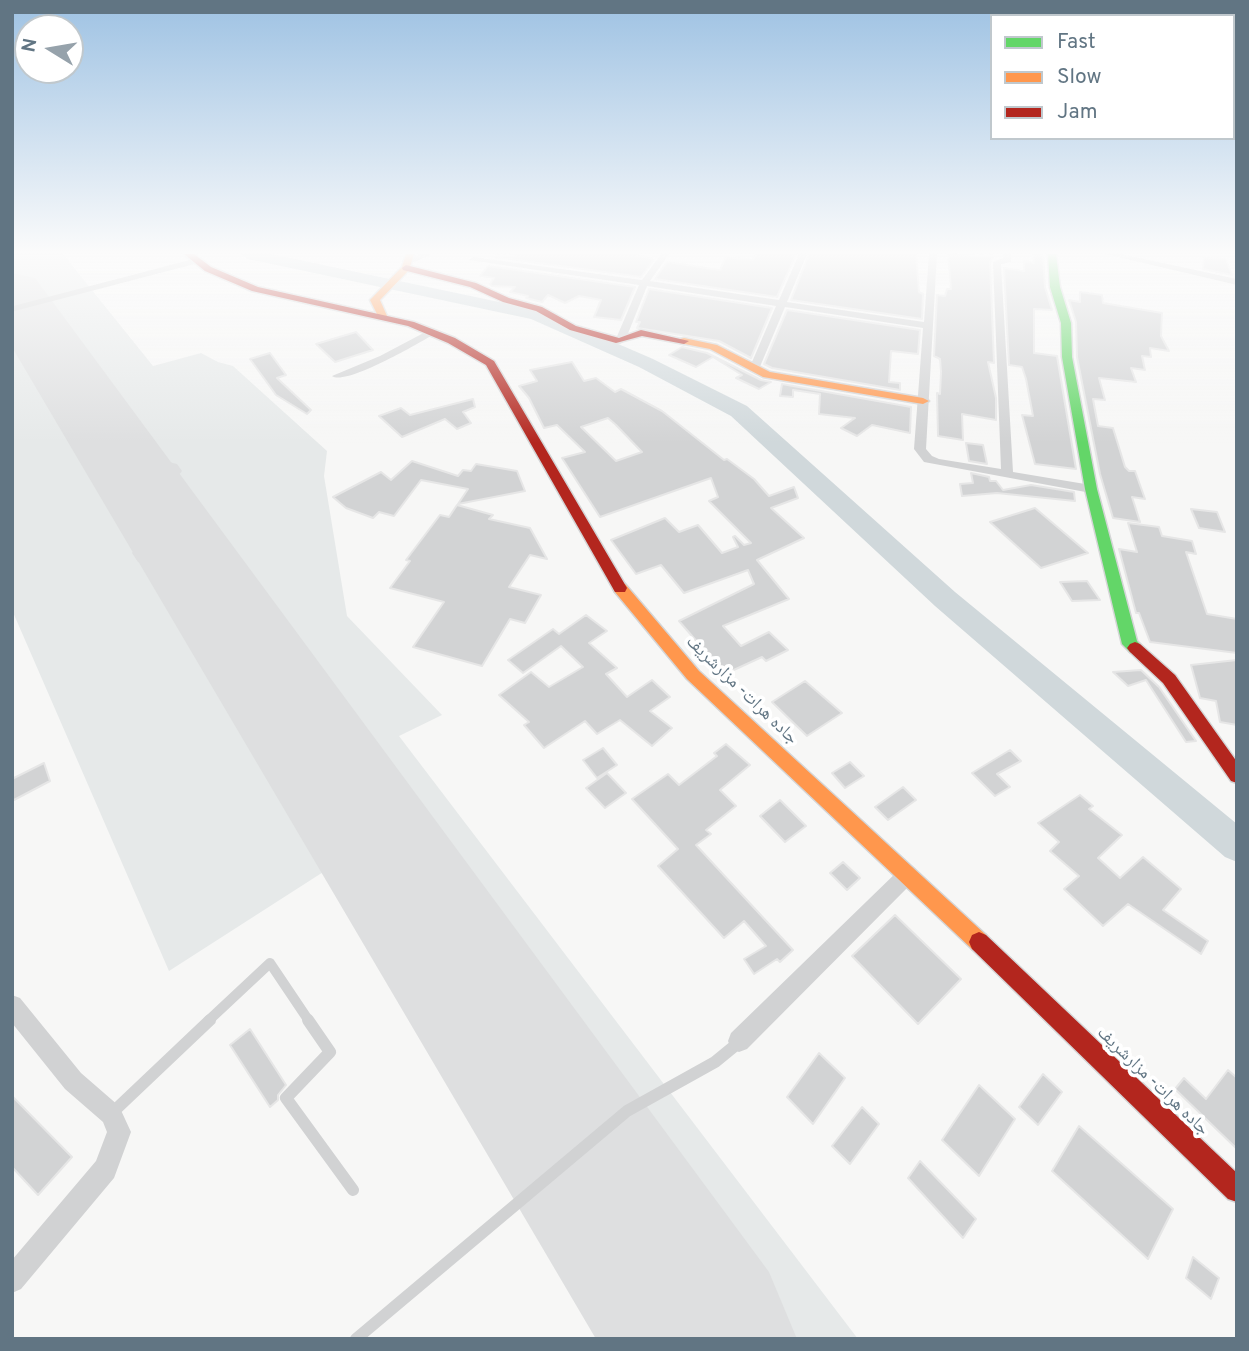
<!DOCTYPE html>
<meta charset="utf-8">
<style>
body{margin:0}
#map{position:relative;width:1249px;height:1351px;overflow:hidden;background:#f7f7f6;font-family:Overpass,sans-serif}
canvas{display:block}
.frame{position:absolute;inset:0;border:14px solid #617583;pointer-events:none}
.legend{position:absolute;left:990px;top:14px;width:245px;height:126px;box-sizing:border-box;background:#fff;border:2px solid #c0c8cd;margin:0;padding:9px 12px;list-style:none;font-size:21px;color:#617583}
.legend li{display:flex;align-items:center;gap:14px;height:35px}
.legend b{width:35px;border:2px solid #c0c8cd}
.north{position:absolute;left:14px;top:14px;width:70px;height:70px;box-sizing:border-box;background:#fff;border:2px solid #c0c8cd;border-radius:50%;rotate:281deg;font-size:19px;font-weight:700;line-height:28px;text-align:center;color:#617583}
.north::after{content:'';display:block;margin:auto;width:24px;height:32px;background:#96a2ab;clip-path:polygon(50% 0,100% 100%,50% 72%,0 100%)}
</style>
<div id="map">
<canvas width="1249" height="1351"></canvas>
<div class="frame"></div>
<ul class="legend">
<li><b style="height:9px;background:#63d668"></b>Fast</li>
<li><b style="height:9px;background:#ff974d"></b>Slow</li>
<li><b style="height:9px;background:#b3261e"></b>Jam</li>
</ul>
<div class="north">N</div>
</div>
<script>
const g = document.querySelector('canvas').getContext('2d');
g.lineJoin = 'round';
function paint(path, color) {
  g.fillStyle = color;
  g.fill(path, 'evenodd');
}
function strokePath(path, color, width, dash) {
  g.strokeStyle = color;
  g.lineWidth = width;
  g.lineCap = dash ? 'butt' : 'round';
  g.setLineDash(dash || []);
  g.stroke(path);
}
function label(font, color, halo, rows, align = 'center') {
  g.font = font + ' Overpass,"Noto Naskh Arabic",sans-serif';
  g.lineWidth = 7;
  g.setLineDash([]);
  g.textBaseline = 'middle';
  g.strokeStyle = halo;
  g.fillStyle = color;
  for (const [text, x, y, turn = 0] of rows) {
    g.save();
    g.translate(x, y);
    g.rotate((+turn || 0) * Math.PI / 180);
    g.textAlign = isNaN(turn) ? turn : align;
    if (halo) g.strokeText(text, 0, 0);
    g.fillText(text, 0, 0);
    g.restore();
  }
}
const built = new Path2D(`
 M12 254H63L153 366 201 353 218 362 233 366 327 451 324 476 347 616 442 715 399 736 858 1339H609L331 867 169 971 12 610Z`);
const river = new Path2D(`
 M240 254H271L542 311 653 359 747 406 955 592 1237 824V862L1225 857 935 606 731 416 639 367 531 319 248 259Z`);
const taxiway = new Path2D(`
 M165 461 177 464 182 471C171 487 143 493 126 488L121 481 126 474Z
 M178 530 191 533 197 542C186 560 157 567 138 562L132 553 138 544Z`);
const runway = new Path2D(`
 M12 273 35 278 769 1272 797 1339H596L12 347Z`);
const building = new Path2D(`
 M515 254H638L637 256 652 258 653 261 641 277 495 257 497 255 513 256Z
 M756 254H796L777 297 655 279 667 262 720 270 726 257 753 260Z
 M809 254H916L919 292 923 294 922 319 791 300Z
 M948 254 994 256 990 262 994 363 988 362 996 398V420L962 414 963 440 938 436 937 393 940 394 941 372 940 359 934 356 937 295 945 296 947 289H951Z
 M1033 254 1043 255 1045 287 1052 310 1034 309V353L1057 356 1076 469 1035 464 1022 415 1033 416 1026 379 1022 367 1009 365 1004 268 1024 271V261L1034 263Z
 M1204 257 1226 260 1232 275 1203 269Z
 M488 266 635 287 621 320 594 317 601 300 579 296 565 303 548 295 542 302 526 298 528 296 510 292 515 287 492 286 490 284 494 278 480 276Z
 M649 289 772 308 751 358 719 341 637 328 640 322H636Z
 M1080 292 1102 295 1103 303 1162 313 1161 336 1169 351 1150 348 1151 357 1142 356 1145 370 1131 368 1136 382 1099 378 1105 400 1093 399 1098 426 1113 428 1125 467 1129 471H1135L1145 499 1132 497 1140 522 1113 518 1100 474 1077 357 1076 322 1069 300 1080 302Z
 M787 310 920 330 918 354 891 351 889 382 900 383V390L772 368 764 364Z
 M356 332 373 350 335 362 316 344Z
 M682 347 707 353 761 380 771 382 759 389 736 378 742 375 713 357 696 367 669 355Z
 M270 353 286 375 277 378 311 410 307 414 276 395 250 359Z
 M572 362 584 381 596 378 615 392 621 389 662 411 724 460 727 459 754 479 769 496 794 487 798 498 771 508 804 538 757 560 789 599 723 626 741 646 769 632 788 650 766 661 762 657 725 674 679 621 754 584 748 570 684 593 661 565 636 574 611 540 665 518 679 532 698 525 722 553 738 547 733 537 735 536 744 545 751 543 709 501 718 497 711 478 600 517 562 458 585 452 557 425 544 428 529 398 519 386 537 381 530 370ZM608 418 616 425 642 452 616 461 581 427Z
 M782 384 911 407 910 433 872 425 857 436 841 428 855 418 819 414 820 394 793 390V397L780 396Z
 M473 399 475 407 463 412 471 423 457 429 445 419 402 437 379 416 401 408 410 415Z
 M966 443 983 445 987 464 969 461Z
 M412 461 458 476 463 470 471 471 476 464 517 471 525 491 458 504 468 489 421 480 394 516 379 512 373 518 346 508 333 497 381 472 391 480Z
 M971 473 989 477 990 481H996L1003 490 1031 485 1074 492 1075 501 997 493 962 496 960 484 973 483Z
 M457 505 493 515 489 519 530 528 547 559 530 555 509 587 541 595 525 623 510 619 482 666 413 647 444 602 390 588 410 561 406 560 440 515 449 517Z
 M1035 508 1088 553 1041 568 990 522Z
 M1191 509 1217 512 1225 532 1199 528Z
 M1128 523 1159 527 1162 536 1192 541 1196 554 1186 552 1207 614 1237 619V653L1150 642 1139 613H1136L1119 549 1137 552Z
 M1087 581 1100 600 1072 601 1060 582Z
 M586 615 607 631 589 643 617 668 606 674 627 697 652 680 670 697 650 711 672 728 652 746 620 720 597 734 585 721 544 748 524 725 529 722 499 695 531 672 549 687 583 667 561 646 523 673 508 660 553 629 559 634Z
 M1237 660V725L1220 722 1216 701 1200 698 1191 665Z
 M1141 670 1159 687 1196 741 1186 742 1146 680 1128 686 1113 672Z
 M805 681 842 713 807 736 772 702Z
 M726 744 750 765 720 790 736 806 706 830 711 834 696 845 793 950 780 962 777 959 754 974 744 959 766 946 744 921 724 938 658 866 678 849 632 799 668 774 679 785 717 756 714 753Z
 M603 748 617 765 597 778 583 760Z
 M1010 750 1021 761 997 774 1010 787 995 796 972 773Z
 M850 762 864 776 845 788 832 773Z
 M44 763 50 781 12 801V779Z
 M607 773 626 793 605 808 586 788Z
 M903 787 916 800 888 820 875 807Z
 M1080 795 1093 806 1089 809 1122 835 1098 858 1120 878 1143 857 1181 889 1163 910 1208 941 1201 954 1128 904 1103 926 1064 889 1079 876 1050 851 1059 842 1038 823Z
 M780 800 806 826 785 842 760 816Z
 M843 862 860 878 847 890 830 873Z
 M895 915 961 979 918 1024 852 956Z
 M250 1029 286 1085 278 1095V1100L270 1107 230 1045Z
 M819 1053 845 1078 813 1124 787 1097Z
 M1228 1070 1237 1078V1149L1175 1089 1184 1078 1206 1099Z
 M1043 1074 1062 1092 1038 1125 1019 1107Z
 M979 1085 1015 1119 979 1176 942 1140Z
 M12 1096 72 1157 38 1195 12 1167Z
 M862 1107 879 1124 850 1164 832 1146Z
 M1079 1126 1173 1209 1148 1259 1052 1171Z
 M920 1161 976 1219 963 1238 908 1178Z
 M1193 1257 1219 1278 1211 1299 1186 1278Z`);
const laneFar2 = new Path2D(`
 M407 262 427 254
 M12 309 196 261`);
const laneFar1 = new Path2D(`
 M208 1021 270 963 309 1021`);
const lane = new Path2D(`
 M308 1020 330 1052 286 1098 353 1190
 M113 1112 210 1020
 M356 1339 627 1111 715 1062 737 1044`);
const street = new Path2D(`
 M661 254H669L650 281 779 300 799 254H807L787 302 924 322 929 254H937L926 449 932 456 939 459 1001 469 993 262 1003 258V254H1011V262L1001 264 1013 472 1091 485 1097 489 1091 493 924 462 914 449 923 328 785 307 759 369 754 372 749 369 776 306 647 286 625 341 620 344 615 341 639 285 469 260 473 257 642 280Z
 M1105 254H1121L1237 279V285Z
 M433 328 438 331 436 333C419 343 346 386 332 376L380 356Z
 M908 865 915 868 918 874 915 880 747 1049 739 1052 731 1049 728 1041 731 1033 901 868Z
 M12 995 20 998 81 1073 119 1106 131 1132 114 1178 21 1289 12 1293V1260L96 1161 107 1132 103 1122 65 1089 12 1023Z`);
const fast = new Path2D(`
 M1048 254H1056L1060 287 1071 323 1072 357 1097 489 1137 641 1143 648 1135 654 1130 652 1122 644 1085 489 1062 357 1061 323 1050 287Z`);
const slow = new Path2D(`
 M406 254H414L409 270 380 300 387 316 379 318 370 300 402 267Z
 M684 338 717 345 770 372 923 398 929 401 923 404 763 377 710 349 680 343V339Z
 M620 583 625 584 699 671 986 935 989 942 986 949 979 952 972 949 687 679 615 592 613 588 615 584Z`);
const jam = new Path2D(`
 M184 254H194L211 267 258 287 414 322 455 338 494 361 627 588 625 592H615L486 365 448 343 408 326 252 291 205 271Z
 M406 265 476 283 509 298 542 307 576 326 619 338 641 330 689 341 684 344 642 336 616 343 570 330 536 311 503 302 470 287 403 270 402 268Z
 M1135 642 1140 644 1175 675 1237 762V783L1231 781 1163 683 1130 652 1127 648 1130 644Z
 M979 932 986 935 1237 1173V1202L1228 1199 972 949 969 942 972 935Z`);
const streetNames = [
 ["جاده هرات- مزارشریف",741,691,44],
 ["جاده هرات- مزارشریف",1152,1082,44]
];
paint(built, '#e6e9e9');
paint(river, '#d0d8db');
paint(taxiway, '#dedfe0');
paint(runway, '#dedfe0');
paint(building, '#d2d3d4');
strokePath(building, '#e6e6e6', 2);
strokePath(fast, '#d4d5d6', 3);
strokePath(slow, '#d4d5d6', 3);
strokePath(jam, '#d4d5d6', 3);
strokePath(laneFar2, '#d1d2d3', 5);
strokePath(laneFar1, '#d1d2d3', 10);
strokePath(lane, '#d1d2d3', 12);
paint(street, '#d1d2d3');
paint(fast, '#63d668');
paint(slow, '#ff974d');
paint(jam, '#b3261e');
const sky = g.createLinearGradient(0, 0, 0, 443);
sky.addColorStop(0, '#9ec2e3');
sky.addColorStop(0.57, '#fbfbfb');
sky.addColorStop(1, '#fbfbfb00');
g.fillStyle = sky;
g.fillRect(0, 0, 1249, 443);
label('18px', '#617583', '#fff', streetNames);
</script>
